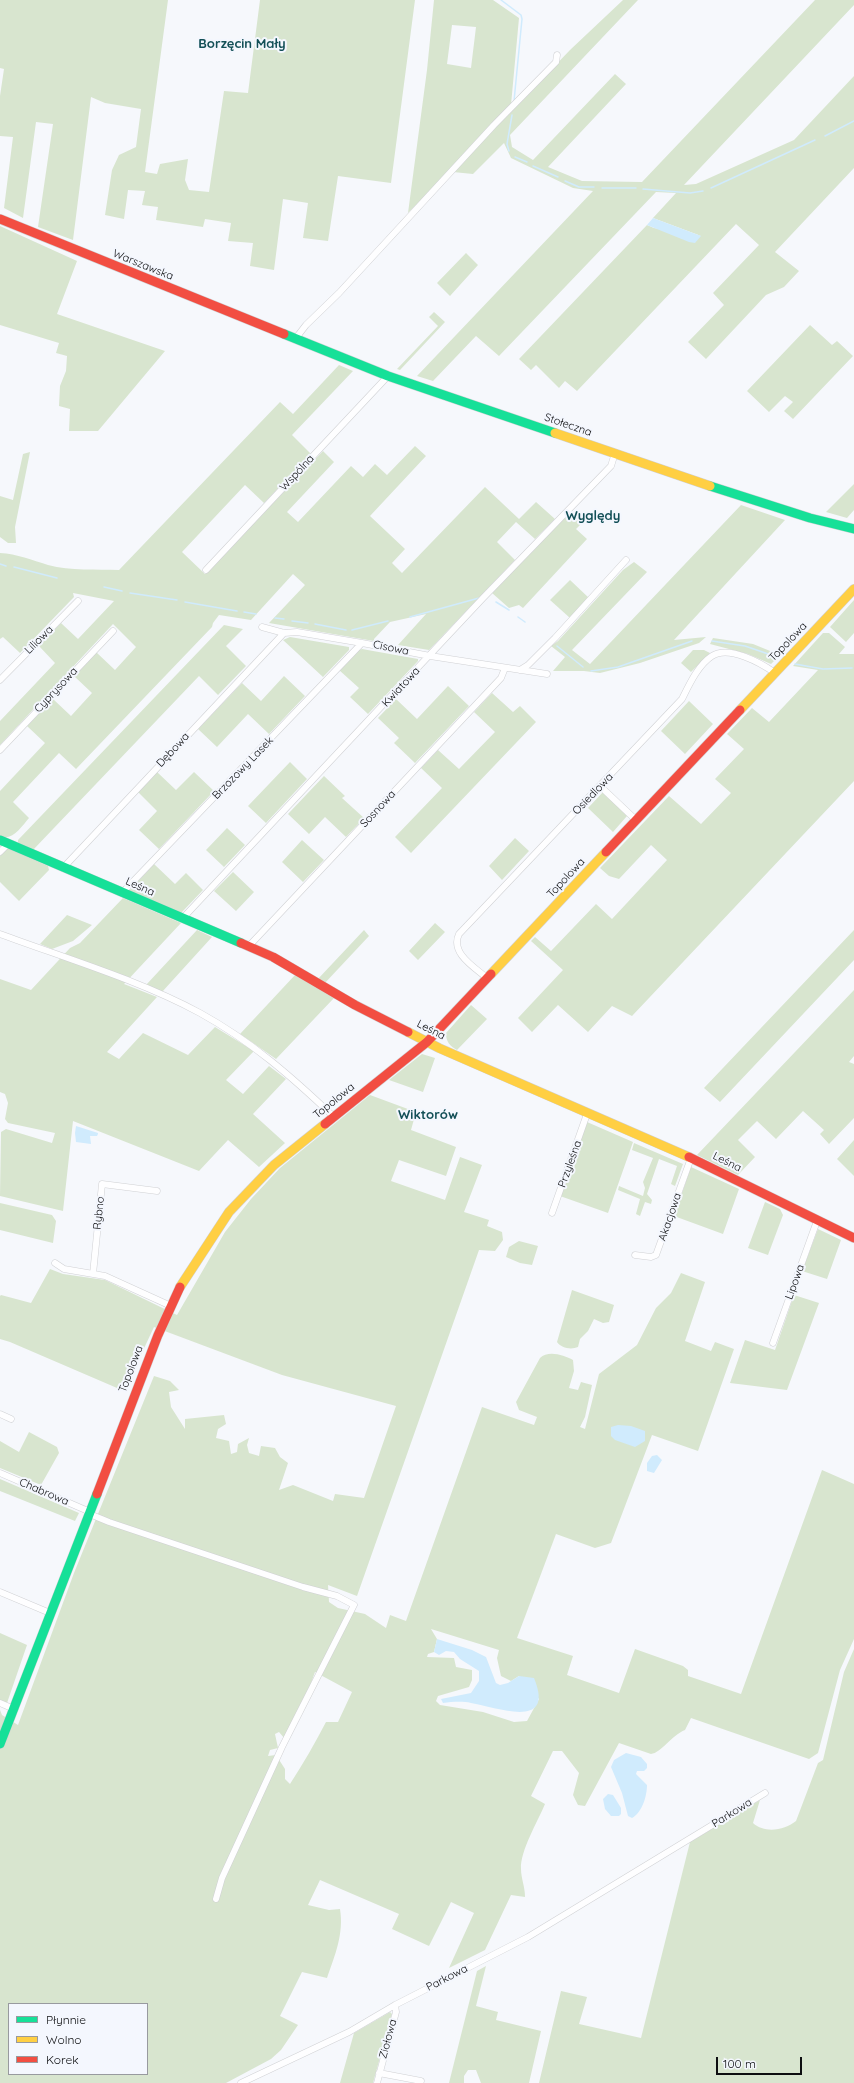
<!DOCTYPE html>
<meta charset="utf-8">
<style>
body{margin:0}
#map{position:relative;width:854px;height:2083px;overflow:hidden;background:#f6f8fc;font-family:Quicksand,sans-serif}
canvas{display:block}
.legend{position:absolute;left:8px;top:2003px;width:140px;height:72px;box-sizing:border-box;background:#f4f7fe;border:1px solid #989a9f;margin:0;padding:5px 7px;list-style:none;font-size:12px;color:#0e0f11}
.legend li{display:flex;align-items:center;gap:8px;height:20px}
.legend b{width:20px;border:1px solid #989a9f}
.scale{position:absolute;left:716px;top:2057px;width:86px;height:18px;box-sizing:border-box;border:2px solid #0e0f11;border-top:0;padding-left:5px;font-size:12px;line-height:14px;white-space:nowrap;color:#0e0f11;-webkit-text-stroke:3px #f4f7fe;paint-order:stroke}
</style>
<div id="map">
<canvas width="854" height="2083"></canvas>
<ul class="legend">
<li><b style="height:5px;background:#16e098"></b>Płynnie</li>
<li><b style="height:5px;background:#ffcf43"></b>Wolno</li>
<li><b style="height:5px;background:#f24e42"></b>Korek</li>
</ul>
<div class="scale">100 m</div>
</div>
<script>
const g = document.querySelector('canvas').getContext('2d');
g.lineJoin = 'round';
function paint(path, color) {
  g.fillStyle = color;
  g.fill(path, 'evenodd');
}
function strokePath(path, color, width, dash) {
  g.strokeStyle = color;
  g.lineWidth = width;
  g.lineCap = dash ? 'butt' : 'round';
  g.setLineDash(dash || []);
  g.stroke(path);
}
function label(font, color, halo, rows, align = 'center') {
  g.font = font + ' Quicksand,sans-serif';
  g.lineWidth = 4;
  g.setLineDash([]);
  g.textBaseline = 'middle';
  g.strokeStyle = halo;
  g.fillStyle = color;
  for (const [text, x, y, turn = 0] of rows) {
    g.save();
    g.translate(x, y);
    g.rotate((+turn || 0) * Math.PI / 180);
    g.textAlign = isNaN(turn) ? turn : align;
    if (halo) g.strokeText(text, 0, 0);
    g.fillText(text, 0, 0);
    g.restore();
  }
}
const green = new Path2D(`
 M0 0H168L145 172 157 174 160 164 188 159 185 180 189 190 209 192 224 91 248 93 260 0H415L391 183 338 176 328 241 303 238 308 203 283 199 274 270 250 266 253 243 228 241 231 223 205 219 203 227 156 220 158 207 142 205 145 191 128 190 124 219 105 215 112 170 119 155 136 147 141 109 105 103 91 97 73 240 38 227 53 124 36 122 23 218 4 208 13 137 0 136V96L4 69 0 68Z
 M434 0H493L519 18 511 105C474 139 444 178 408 213L427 70ZM452 25 476 27 471 68 447 64Z
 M623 0H638L510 135 512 147 533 160 615 74 626 84 548 167 582 181 642 182 815 0H854V5L684 185 696 184 794 140 854 76V168L775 252 799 271 784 287 766 295 706 359 688 342 724 305 713 293 759 245 736 224 577 391 565 381 559 388 536 365 531 370 519 359 647 225 654 228 701 236 653 218 676 193 656 192 499 356 476 336 433 381 417 376 593 191 573 188 511 158 504 143 473 174 453 172 570 50Z
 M0 226 77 261 57 314 165 351 98 431H69L70 409 59 406 60 386 66 371 67 356 56 353 59 343 0 325Z
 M466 253 478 265 450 296 437 283Z
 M434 312 445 322 400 370 397 369 438 326 429 317Z
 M810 325 832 345 837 341 853 356 793 419 784 411 793 402 785 396 769 412 747 391Z
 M339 365 353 371 292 435 311 454 264 503 245 485 182 552 205 574 323 451 334 462 287 512 298 522 351 466 363 477 375 464 387 475 415 446 426 456 370 516 405 549 392 563 402 573 485 487 519 519 536 502 555 519 535 539 516 522 497 542 515 560 429 650 398 645 426 614 390 622 374 639V641L269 623 305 585 293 574 251 620 219 615 213 623 212 627 76 769 59 753 13 802 29 818C22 826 12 842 0 836V791L45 743 27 726 53 699 71 716 92 693 74 676 96 652 115 670 136 647 113 624 0 745V721L55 663 39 646 61 623 78 639 114 601 73 593 74 597 20 653 3 637 0 639V553C17 554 32 560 48 565 71 571 96 569 119 570L280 402 293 414Z
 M30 452 15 527 16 543H8L0 537V496L13 500 23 454Z
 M854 484V510L847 518 826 512Z
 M741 505 785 520 674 640 706 637 699 643 640 663 600 673 584 671H553L565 657 551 646 558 641 623 570 634 562 647 572 572 650 590 664Z
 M570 512 582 523 576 529 587 539 523 608 519 605 509 608 492 593Z
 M570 580 589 598 570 618 550 600Z
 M854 600V633L846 642 830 627Z
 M224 625 243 629 226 646 246 666 218 695 199 676 33 850 18 844V840Z
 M823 633H829L845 647 839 654H854V781L632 1016 612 1006 588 1032 558 1005 532 1032 518 1018 563 970 531 941 535 937 551 951 596 904 612 919 667 860 651 845 619 879 609 876 600 868 669 796 701 824 731 793 715 779 744 749 727 734 752 708 769 722 818 670 793 666Z
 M290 637 349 647V650L323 677 283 640Z
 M713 638 753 644 780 655 771 664 748 654 710 644Z
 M362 649 418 659V661L368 714 350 697 359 688 339 670 357 651Z
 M693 650H704L710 653 691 672 681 663Z
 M284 676 305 696 269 734 248 714 217 747 198 729 242 683 261 701Z
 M448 686 469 706 415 763 394 743 399 738 378 718 396 699 417 719Z
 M492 693 513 712 520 706 536 722 411 853 395 837 442 788 421 768 438 750 459 769 495 732 474 712Z
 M689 701 713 724 685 754 661 731Z
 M290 762 307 779 266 823 248 806Z
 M157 772 176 790 194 772 214 791 159 849 139 830 157 811 138 792Z
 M324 776 345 796 342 798 364 818 346 837 325 817 309 834 288 814Z
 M603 792 627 816 613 832 588 808Z
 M227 828 245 845 224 867 206 850Z
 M515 838 529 851 502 880 489 866Z
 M302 840 324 860 303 882 282 862Z
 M8 848 48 866 49 870 19 901 0 882V856Z
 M154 864 175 884 186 873 203 890 182 912 178 913 130 892V890Z
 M233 872 254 892 236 911 214 891Z
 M123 898 181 923 124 984 157 997 107 1052 119 1059 143 1033 188 1055 215 1027 254 1051 226 1080 243 1094 269 1066 286 1079 253 1114 285 1143 259 1167 228 1140 199 1171 73 1121 63 1211 0 1196 1 1132 6 1129 52 1143 55 1133 8 1123 5 1119 8 1103 5 1094 0 1092V979L31 990 70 948 80 943Z
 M67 915 92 925 73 941 52 949 40 944Z
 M435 923 445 932 418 960 409 951Z
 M197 930 212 937 162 992 146 985Z
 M364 930 369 936 324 984 317 980Z
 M854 930V960L720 1102 704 1088Z
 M295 975 334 998 276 1059 240 1034Z
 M854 990V1056L849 1062 854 1064V1118L829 1144 820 1134 824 1130 803 1111 776 1139 757 1121 738 1140 755 1157 738 1175 697 1155Z
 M471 1005 487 1019 457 1050C450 1046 446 1042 446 1033Z
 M422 1054 435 1058 423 1092 389 1080Z
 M370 1095 416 1112 411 1130 456 1147 446 1176 399 1160 391 1181 445 1200 460 1157 482 1165 464 1212 489 1220 487 1226 502 1232 503 1240 495 1251 479 1250 357 1596 328 1585 329 1602 338 1608 365 1614 386 1628 390 1615 406 1621 482 1407 534 1425 537 1417 519 1410 516 1402 540 1358C548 1350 564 1355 573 1360L574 1371 569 1388 578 1390 581 1382 592 1385 585 1417 580 1427 585 1429 599 1374 637 1345 656 1308 671 1293 681 1273 705 1282 685 1341 711 1351 715 1342 734 1349 698 1451 652 1435 611 1543 595 1548 556 1534 517 1638 573 1656 567 1675 619 1693 635 1649 683 1666 688 1670V1676L741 1694 822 1470 854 1484V1639L840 1670 818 1753 809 1759 691 1718 685 1730C672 1735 661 1753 651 1754L619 1743 585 1806 578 1805 573 1795 579 1773 562 1751H553L531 1796 545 1804C538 1821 520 1851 521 1869 521 1878 525 1887 525 1897L511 1895 485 1950 449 1968 474 1913 451 1902 429 1946 392 1929 399 1914 320 1880 308 1905 329 1910 340 1909C344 1934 335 1955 327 1978L302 1972 280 2016 298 2025 281 2050 271 2059 226 2083H0V1710L2 1715 18 1725 74 1573 154 1376 170 1381 179 1390 169 1392 171 1407 185 1429V1419L224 1415 226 1424 218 1429 216 1438 229 1441 231 1454 237 1452 238 1444 249 1438 247 1445 249 1453 259 1456 261 1446 275 1448 280 1457 288 1463 279 1490 293 1485 333 1501 335 1494 364 1498 396 1406 282 1375 154 1327 124 1391 10 1342 0 1339V1296L1 1295 31 1303 50 1269 63 1274 105 1280 177 1315 225 1232 251 1199 280 1168ZM431 1629 499 1650 497 1658 501 1676 511 1681 519 1676 539 1699 527 1721 514 1722 483 1712 440 1705 436 1701 438 1696 469 1687 472 1680V1670L456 1667 454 1658 427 1657 428 1654 434 1652 437 1639ZM315 1672 352 1692 338 1722H326C315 1743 303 1764 290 1784L285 1779V1769L276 1755 268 1756 270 1750 278 1748 275 1734 279 1732 285 1739 309 1689ZM9 2004H147V2074H9Z
 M587 1122 633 1142 608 1213 560 1196Z
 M854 1140V1176L837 1159Z
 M634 1143 683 1164 675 1186 671 1184 677 1166 659 1159 647 1194 652 1200 651 1204 645 1202 640 1216 636 1214 640 1199 618 1190 619 1186 643 1196 645 1188 643 1182 653 1158 632 1150Z
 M691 1167 739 1189 723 1234 674 1216Z
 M765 1202 780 1209 783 1215 768 1255 748 1248Z
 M0 1203 52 1215 56 1221 53 1243 0 1230Z
 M818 1229 841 1240 827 1279 802 1271Z
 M519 1241 538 1246 532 1265 520 1263 506 1257 509 1247Z
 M572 1290 614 1305 609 1322 603 1323 594 1319 588 1331 580 1339 578 1347C571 1350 561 1348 557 1342Z
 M794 1295 819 1303 787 1390 730 1383 745 1340 775 1350Z
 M29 1432 57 1447 59 1453 41 1485 0 1468V1441L19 1452Z
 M0 1479 79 1513 75 1521 0 1491Z
 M0 1633 27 1645 7 1703 0 1701Z
 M854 1649V2083H539L561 1991 587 1997 579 2024 641 2038 690 1842 760 1800 753 1823C765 1834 785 1830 796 1821L818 1763 823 1760 844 1672Z
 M486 1966 476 2006 498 2012 496 2020 541 2031 529 2083H481L476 2070H468L464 2076V2083H449L477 1971Z
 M390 2012 392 2014 373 2083H340L354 2033Z`);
const water = new Path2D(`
 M653 218 701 236 695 243 689 242 647 225Z
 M76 1126 98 1133V1134L97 1136H90L91 1144 76 1142 75 1133Z
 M618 1425 631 1426 645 1431V1441L635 1447 615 1440 611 1436V1427Z
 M657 1455 662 1460 654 1473 647 1471V1463L652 1456Z
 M437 1639 472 1650 486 1657 496 1683 500 1685 508 1683 519 1676 534 1678C556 1731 496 1707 471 1703 462 1701 452 1702 443 1703L441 1699 471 1693 479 1681V1671L460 1659 454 1652 446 1651 439 1655 434 1652Z
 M626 1753 641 1757 647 1764V1768L644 1771H637L636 1774 647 1785C647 1796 642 1813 632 1818L628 1816 622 1793 611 1767 614 1760Z
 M608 1794 613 1795 621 1808V1814L619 1816H611L605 1809 603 1799Z`);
const stream = new Path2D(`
 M501 0 521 15 522 19 514 101
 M825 136 854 121
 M509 151 507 144 512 115
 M515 157 527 162
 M533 166 558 177
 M565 181 579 187H594
 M602 188H636
 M711 188 815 140
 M643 189 690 193 703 191
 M0 564 6 566
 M14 567 57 578
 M104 587 122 591
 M130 593 177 600
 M185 602 237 611
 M496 602 509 610
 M244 612 256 614
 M410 617 479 598
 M518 617 525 622
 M275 618 284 619
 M292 621 308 623
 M315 624 346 630
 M352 630 388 621
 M712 641 745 646 777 657
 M557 646 583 667
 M795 664 823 669 852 668
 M591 671 618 667 692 641`);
const street = new Path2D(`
 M296 338 306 325 339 293 494 125 556 62 557 55
 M206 570 388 376
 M262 627 284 633 297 632 362 643 430 656 547 674
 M520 670 528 665 555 638 626 560
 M0 680 78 601
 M0 750 113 631
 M600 786 637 821
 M0 852 8 844
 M63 868 284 633
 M122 893 362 643
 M182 919 483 598 611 466 615 453
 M0 934C65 958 139 980 200 1013 251 1041 292 1077 334 1117
 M248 947 501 678 505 668
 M487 978C474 967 450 953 459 934L682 699C689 685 698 665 712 656 729 645 761 663 775 673
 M552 1213 587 1114
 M635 1255 651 1257 656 1255 691 1158
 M55 1263 64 1269 105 1276 171 1306
 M93 1274 102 1184 157 1191
 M773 1343 817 1221
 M0 1414 11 1419
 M0 1473 88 1511 92 1515 109 1522 303 1587 337 1596 354 1605 282 1747 222 1878 216 1899
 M0 1592 50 1613
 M0 1703 14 1709
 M379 2073 421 2081
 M241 2083 349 2032 395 2005 528 1937 765 1793
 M377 2083 396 2012 395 2005`);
const fast = new Path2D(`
 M284 334 388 376 555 433
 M710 486 810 518 854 529
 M0 840 241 943
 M0 1744 97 1494`);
const slow = new Path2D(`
 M555 433 710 486
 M740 710 854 589
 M491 974 606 852
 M408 1032 439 1048 689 1157
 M180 1287 229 1212 274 1165 325 1124`);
const jam = new Path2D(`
 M0 219 284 334
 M606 852 740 710
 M241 943 273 957 355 1005 408 1032
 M325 1124 427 1042 491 974
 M689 1157 854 1238
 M97 1494 158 1335 180 1287`);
const streetNames = [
 ["Warszawska",143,265,22],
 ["Stołeczna",568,425,19],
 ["Wspólna",297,473,-47],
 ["Liliowa",39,640,-45],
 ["Topolowa",788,642,-46],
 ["Cisowa",391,648,12],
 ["Kwiatowa",401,687,-47],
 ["Cyprysowa",56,690,-47],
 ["Dębowa",173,750,-47],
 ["Brzozowy Lasek",243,768,-46],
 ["Osiedlowa",593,794,-46],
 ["Sosnowa",378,809,-47],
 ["Topolowa",566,878,-47],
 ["Leśna",140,887,24],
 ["Leśna",431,1030,27],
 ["Topolowa",334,1101,-39],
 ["Leśna",727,1162,26],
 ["Przyleśna",570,1164,-70],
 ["Rybno",99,1213,-84],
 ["Akacjowa",670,1217,-71],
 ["Lipowa",795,1282,-70],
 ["Topolowa",131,1369,-69],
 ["Chabrowa",44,1492,23],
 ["Parkowa",732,1813,-32],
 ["Parkowa",447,1978,-27],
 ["Ziołowa",388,2039,-75]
];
const quarterNames = [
 ["Borzęcin Mały",242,44],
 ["Wyględy",593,516],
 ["Wiktorów",428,1115]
];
paint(green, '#d8e5cf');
paint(water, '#d0ebfd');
strokePath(stream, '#d0ebfd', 1.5);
strokePath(street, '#d0d1d4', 7);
strokePath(fast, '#d0d1d4', 10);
strokePath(slow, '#d0d1d4', 10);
strokePath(jam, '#d0d1d4', 10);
strokePath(street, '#fefeff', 6);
strokePath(fast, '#16e098', 9);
strokePath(slow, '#ffcf43', 9);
strokePath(jam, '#f24e42', 9);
label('11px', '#0e0f11', '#f4f7fe', streetNames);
label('bold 13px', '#134f57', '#f4f7fe', quarterNames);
</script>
